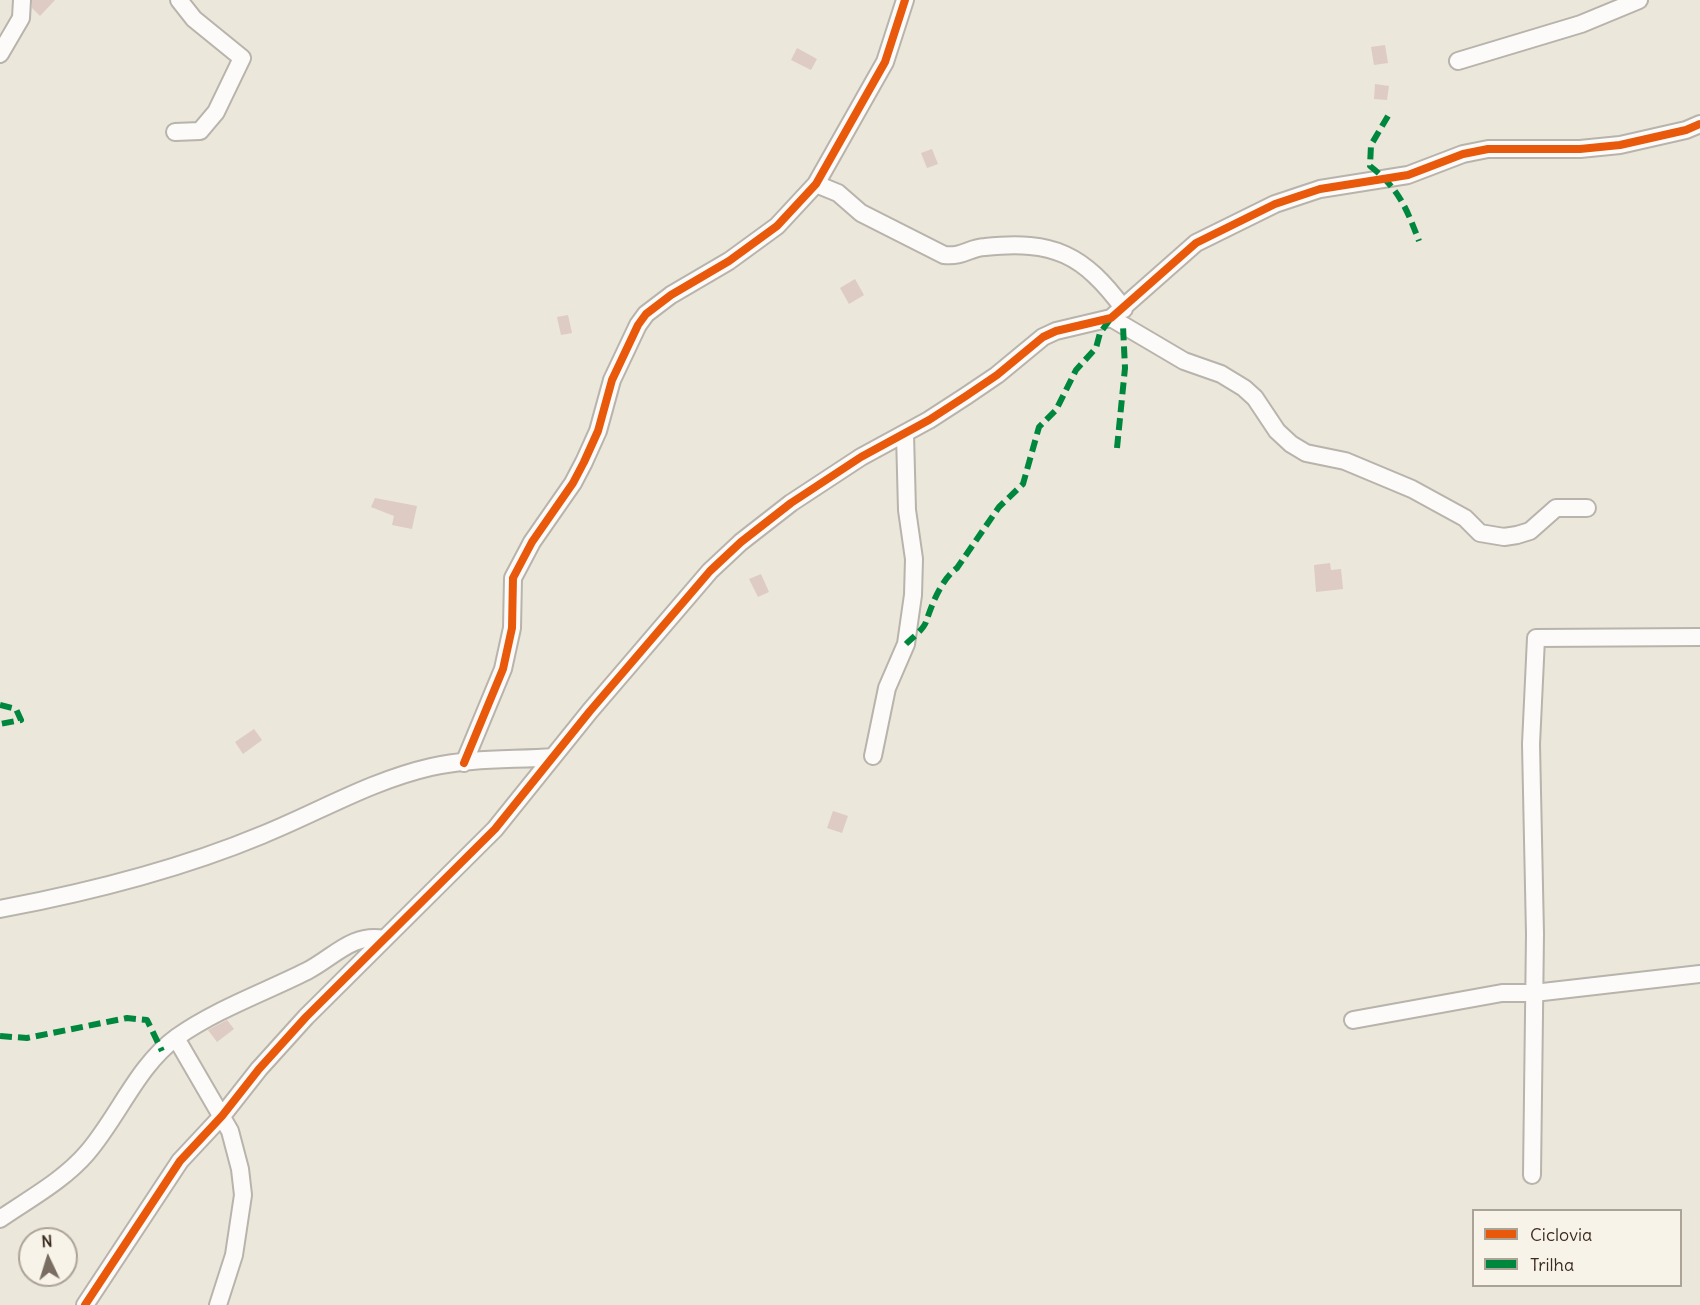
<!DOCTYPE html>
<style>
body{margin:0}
#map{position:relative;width:1700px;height:1305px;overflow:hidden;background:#ece7db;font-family:Delius,sans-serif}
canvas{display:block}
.legend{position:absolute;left:1472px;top:1209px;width:210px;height:78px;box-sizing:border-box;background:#f7f3e8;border:2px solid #aca397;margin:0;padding:8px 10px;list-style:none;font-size:18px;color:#3b2a1e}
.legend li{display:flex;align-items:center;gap:12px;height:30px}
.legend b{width:30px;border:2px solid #aca397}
.north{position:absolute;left:18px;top:1227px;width:60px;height:60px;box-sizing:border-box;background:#f7f3e8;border:2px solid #aca397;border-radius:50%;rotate:356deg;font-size:16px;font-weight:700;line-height:24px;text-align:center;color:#3b2a1e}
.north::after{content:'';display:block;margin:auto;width:21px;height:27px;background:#796c60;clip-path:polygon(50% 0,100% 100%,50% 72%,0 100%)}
</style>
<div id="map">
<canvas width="1700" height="1305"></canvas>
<ul class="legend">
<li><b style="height:8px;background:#e8590c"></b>Ciclovia</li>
<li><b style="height:8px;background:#00873e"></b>Trilha</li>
</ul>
<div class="north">N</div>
</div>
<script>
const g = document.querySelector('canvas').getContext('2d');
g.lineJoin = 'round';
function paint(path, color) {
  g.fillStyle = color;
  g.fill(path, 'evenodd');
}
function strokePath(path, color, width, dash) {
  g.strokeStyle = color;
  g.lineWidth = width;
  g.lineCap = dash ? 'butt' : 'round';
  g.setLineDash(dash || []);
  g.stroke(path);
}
const building = new Path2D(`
 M32 0H55L40 16 32 8Z
 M1385 45 1388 63 1374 65 1371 47Z
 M797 48 817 59 811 70 791 60Z
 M1375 84 1389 86 1387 100 1374 99Z
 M932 149 938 164 927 168 921 153Z
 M855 279 864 295 849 304 840 288Z
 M568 315 572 333 561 335 557 317Z
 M375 498 417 506 412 529 392 525 394 516 371 507Z
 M1330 563 1331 570 1341 569 1343 589 1316 592 1314 565Z
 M761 574 769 592 758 597 749 579Z
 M254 729 262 740 243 754 235 742Z
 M833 811 848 816 842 833 827 828Z
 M227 1020 234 1029 217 1042 208 1030Z`);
const minor = new Path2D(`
 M0 54 21 18 22 0
 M1458 61 1581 24 1639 0
 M175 132 200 131 216 112 242 58 194 19 179 0
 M816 184 838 193 861 213 944 255C964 257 968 248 985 247 1054 240 1083 254 1124 309
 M1111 318 1184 361 1221 374 1244 388 1255 398 1277 431 1291 444 1306 453 1345 461 1412 489 1465 518 1480 533 1504 537 1517 535 1530 531 1556 508H1587
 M873 756 887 688 906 644 913 595 914 559 907 510 905 434
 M464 763 503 669 512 628 513 578 532 542 573 483 584 462 598 431 612 380 638 325 646 314 671 295 729 261 777 226 816 184 885 62 905 0
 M0 909C90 892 178 870 262 835 319 812 370 781 431 767 470 758 513 760 553 757
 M1353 1020 1502 993H1534L1700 974
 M176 1038 230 1131 240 1169 243 1195 234 1255 218 1305
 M1532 1175 1535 934 1531 744 1536 638 1700 637
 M0 1219C29 1199 64 1180 87 1153 119 1116 137 1066 177 1037 217 1009 263 993 307 971 334 957 352 933 384 939
 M85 1305 180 1161 222 1116 259 1069 306 1017 495 829 590 711 710 571 741 542 791 503 861 457 929 420 966 396 997 375 1043 337 1056 331 1111 318 1196 243 1275 204 1320 189 1408 175 1463 154 1488 149H1580L1620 145 1686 130 1700 124`);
const quiet = new Path2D(`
 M1388 116 1371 145 1370 166C1399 189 1406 207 1419 241
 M1117 448 1125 368 1123 326
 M906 644C912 638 923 630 926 622 932 604 941 580 957 568L999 507 1023 484 1039 427 1056 410 1076 370 1096 348 1100 333 1111 318
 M0 705 16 709 21 720 0 724
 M0 1036 27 1038 127 1018 147 1020 162 1051`);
const cycleway = new Path2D(`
 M464 763 503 669 512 628 513 578 532 542 573 483 584 462 598 431 612 380 638 325 646 314 671 295 729 261 777 226 816 184 885 62 905 0
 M85 1305 180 1161 222 1116 259 1069 306 1017 495 829 590 711 710 571 741 542 791 503 861 457 929 420 966 396 997 375 1043 337 1056 331 1111 318 1196 243 1275 204 1320 189 1408 175 1463 154 1488 149H1580L1620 145 1686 130 1700 124`);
paint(building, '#decbc3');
strokePath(minor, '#b8b3ab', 20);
strokePath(minor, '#fcfbfa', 16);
strokePath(quiet, '#00873e', 6, [12, 6]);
strokePath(cycleway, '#e8590c', 8);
</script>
